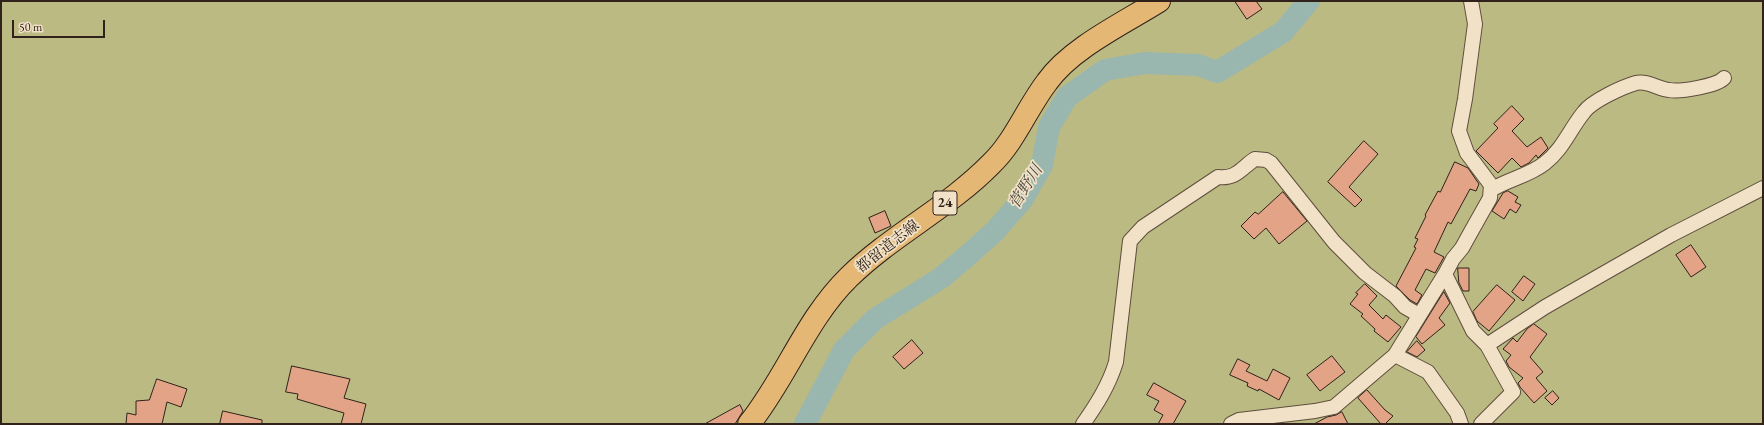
<!DOCTYPE html>
<meta charset="utf-8">
<style>
body{margin:0}
#map{position:relative;width:1764px;height:425px;overflow:hidden;background:#e9d1a8;font-family:"EB Garamond",serif}
canvas{display:block}
.frame{position:absolute;inset:0;border:2px solid #30221a;pointer-events:none}
.scale{position:absolute;left:12px;top:20px;width:93px;height:18px;box-sizing:border-box;border:2px solid #30221a;border-top:0;padding-left:5px;font-size:12px;line-height:14px;white-space:nowrap;color:#30221a;-webkit-text-stroke:3px #f1e1c6;paint-order:stroke}
</style>
<div id="map">
<canvas width="1764" height="425"></canvas>
<div class="frame"></div>
<div class="scale">50 m</div>
</div>
<script>
const g = document.querySelector('canvas').getContext('2d');
g.lineJoin = 'round';
function paint(path, color) {
  g.fillStyle = color;
  g.fill(path, 'evenodd');
}
function strokePath(path, color, width, dash) {
  g.strokeStyle = color;
  g.lineWidth = width;
  g.lineCap = dash ? 'butt' : 'round';
  g.setLineDash(dash || []);
  g.stroke(path);
}
function label(font, color, halo, rows, align = 'center') {
  g.font = font + ' "EB Garamond","Noto Serif JP",serif';
  g.lineWidth = 3.5;
  g.setLineDash([]);
  g.textBaseline = 'middle';
  g.strokeStyle = halo;
  g.fillStyle = color;
  for (const [text, x, y, turn = 0] of rows) {
    g.save();
    g.translate(x, y);
    g.rotate((+turn || 0) * Math.PI / 180);
    g.textAlign = isNaN(turn) ? turn : align;
    if (halo) g.strokeText(text, 0, 0);
    g.fillText(text, 0, 0);
    g.restore();
  }
}
const green = new Path2D(`
 M1 1H1763V424H1Z`);
const river = new Path2D(`
 M805 424 844 350 875 319 941 278 966 257 995 231 1022 200 1042 165 1049 127 1067 97 1105 70 1145 63 1198 65 1217 72 1283 32 1309 1`);
const building = new Path2D(`
 M1235 1H1256L1262 9 1247 19Z
 M1512 106 1524 119 1512 131 1527 147 1541 137 1548 148 1538 158 1536 155 1529 163 1521 167 1512 158 1498 173 1476 151 1498 128 1494 124Z
 M1364 141 1378 154 1349 187 1362 200 1355 207 1328 182Z
 M1455 162 1468 168 1479 184 1476 191 1470 189 1451 224 1448 222 1434 252 1444 257 1435 273 1426 269 1415 290 1422 295 1417 304 1410 300 1396 286 1416 248 1414 247 1418 239 1415 238 1426 216 1425 215 1438 191 1440 192Z
 M1508 191 1518 197 1515 202 1521 205 1516 213 1510 209 1504 219 1492 211 1503 193Z
 M1283 192 1307 221 1279 244 1266 228 1254 239 1241 226 1255 212 1258 214Z
 M885 211 891 226 875 233 869 218Z
 M1691 245 1706 267 1691 277 1676 255Z
 M1458 268H1469V291H1463L1459 283Z
 M1524 276 1535 284 1523 301 1512 292Z
 M1365 284 1377 296 1369 305 1383 319 1386 315 1401 327 1388 342 1374 331 1375 329 1361 316 1363 314 1350 304 1358 294 1356 293Z
 M1497 285 1515 300 1489 331 1477 321 1473 312Z
 M1444 292 1450 303 1439 318 1445 325 1422 344 1416 337Z
 M1534 324 1547 334 1530 357 1543 372 1536 378 1547 391 1534 403 1520 387 1518 383 1523 378 1509 367 1506 361 1511 355 1503 349 1513 338 1517 342 1527 329Z
 M912 340 923 353 904 369 893 357Z
 M1417 341 1425 350 1417 357 1407 352Z
 M1332 356 1345 372 1320 391 1307 375Z
 M1238 359 1250 365 1246 371 1267 381 1273 369 1290 378 1279 400 1259 389 1258 391 1247 386 1248 383 1230 375Z
 M292 366 350 379 344 398 366 404 361 424H341L344 413 297 399 298 394 286 392Z
 M157 379 187 389 181 407 167 402 162 424H126L127 413 136 415V401L149 400Z
 M1154 383 1186 401 1173 424H1158L1163 415 1154 410 1159 401 1147 395Z
 M1367 390 1385 410 1393 416 1385 424H1381L1358 398Z
 M1553 391 1559 398 1552 405 1545 398Z
 M740 405 743 411 735 424H705Z
 M223 411 262 420V424H220Z
 M1342 412 1348 424H1314L1327 417 1336 415Z`);
const street = new Path2D(`
 M1491 190C1508 179 1529 176 1545 163 1563 149 1570 129 1584 112 1592 101 1622 87 1636 83 1647 80 1658 89 1669 90 1680 92 1717 86 1724 78
 M1445 274 1473 331 1487 345 1545 307 1671 235 1763 188
 M1395 355 1428 372 1457 413 1461 424
 M1083 424C1097 404 1109 385 1116 362L1130 241 1143 227 1218 177C1237 179 1241 168 1255 159L1266 160 1271 163 1334 242 1365 273 1395 296 1405 307 1419 315
 M1231 424 1239 420 1315 411 1334 407 1395 355 1445 274 1453 259 1462 248 1472 230 1490 198 1491 185 1467 153 1459 131 1465 99 1475 24 1471 1
 M1481 424 1513 392 1487 345`);
const primary = new Path2D(`
 M749 424C786 378 806 319 849 277 892 235 949 207 991 164 1015 141 1027 108 1047 82 1071 48 1124 23 1159 1`);
const shields = [
 [945,203,24]
];
const shieldNames = [
 ["24",945,203]
];
const streetNames = [
 ["都留道志線",888,247,-38]
];
const waterNames = [
 ["菅野川",1026,187,-58]
];
paint(green, '#bcba83');
strokePath(river, '#99b6af', 22);
paint(building, '#e2a387');
strokePath(building, '#30221a', 1);
strokePath(street, '#5e4e3e', 16);
strokePath(primary, '#30221a', 24);
strokePath(street, '#f1e1c6', 14);
strokePath(primary, '#e4b874', 22);
for (const [x, y, w] of shields) {
  const box = new Path2D();
  box.roundRect(x - w / 2, y - 12, w, 24, 3);
  g.fillStyle = '#f1e1c6';
  g.fill(box);
  strokePath(box, '#30221a', 1);
}
label('bold 14px', '#30221a', null, shieldNames);
label('15px', '#30221a', '#f1e1c6', streetNames);
label('italic 16px', '#4a473f', '#f1e1c6', waterNames);
</script>
